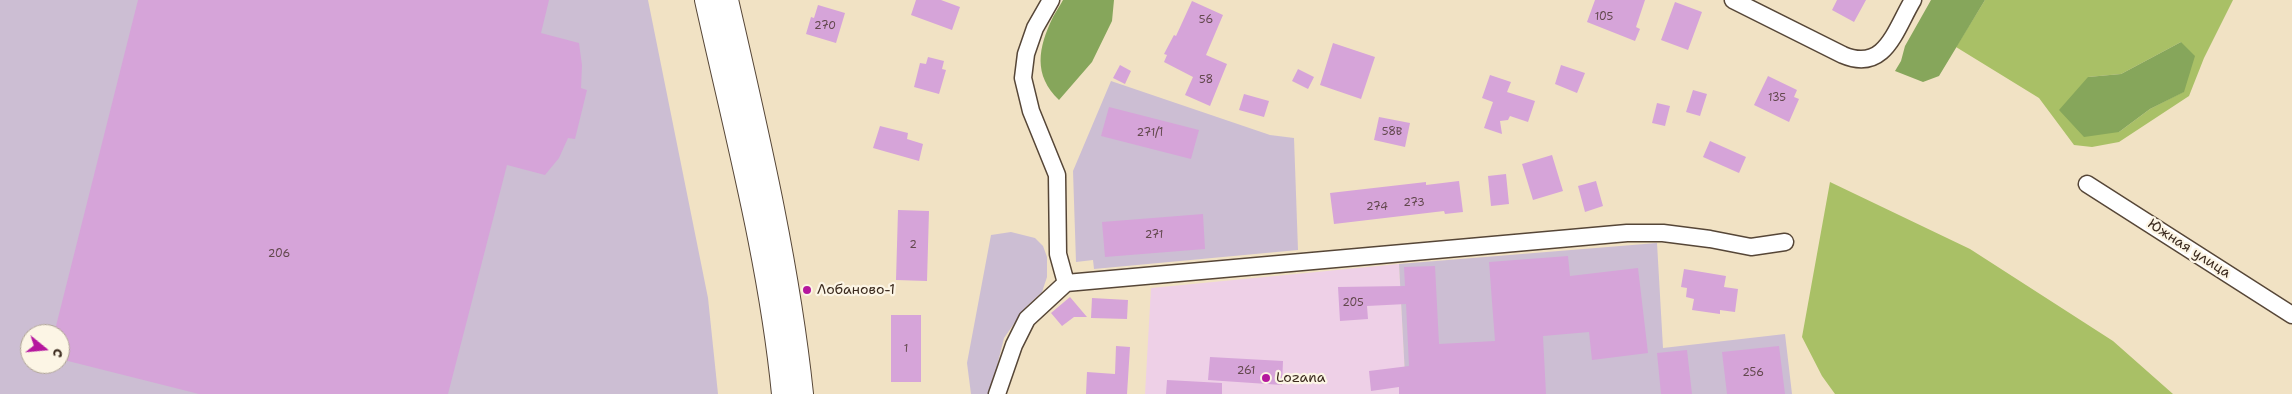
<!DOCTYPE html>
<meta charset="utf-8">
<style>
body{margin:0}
#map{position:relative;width:2292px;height:394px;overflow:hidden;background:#f1e2c4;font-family:"Shantell Sans",sans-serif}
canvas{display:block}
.north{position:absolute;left:20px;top:324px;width:50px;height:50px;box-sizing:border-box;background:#fcf5e5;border:1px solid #afa495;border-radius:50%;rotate:107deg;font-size:14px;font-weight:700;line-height:20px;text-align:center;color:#3b2a1e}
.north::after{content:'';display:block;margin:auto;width:18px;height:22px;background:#b5179e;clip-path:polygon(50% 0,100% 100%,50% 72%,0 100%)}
</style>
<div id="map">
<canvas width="2292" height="394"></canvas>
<div class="north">С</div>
</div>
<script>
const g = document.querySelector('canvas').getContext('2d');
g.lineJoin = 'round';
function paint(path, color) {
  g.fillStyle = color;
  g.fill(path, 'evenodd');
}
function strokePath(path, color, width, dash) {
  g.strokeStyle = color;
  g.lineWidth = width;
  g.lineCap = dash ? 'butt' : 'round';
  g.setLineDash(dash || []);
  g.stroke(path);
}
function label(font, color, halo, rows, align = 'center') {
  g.font = font + ' "Shantell Sans",sans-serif';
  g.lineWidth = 4.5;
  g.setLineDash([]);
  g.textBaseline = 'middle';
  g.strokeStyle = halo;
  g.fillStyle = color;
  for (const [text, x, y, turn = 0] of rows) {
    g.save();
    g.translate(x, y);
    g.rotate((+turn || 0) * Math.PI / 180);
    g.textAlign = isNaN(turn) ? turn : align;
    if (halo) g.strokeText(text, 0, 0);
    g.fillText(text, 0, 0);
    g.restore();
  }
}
const built = new Path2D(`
 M1399 264 1406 394H1145L1151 288Z`);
const industrial = new Path2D(`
 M0 0H648L708 298 718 394H0ZM30 334H60V364H30Z
 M1111 81 1270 135 1294 138 1298 250 1094 269 1093 260 1076 262 1073 171Z
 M1011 232 1035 238 1043 246 1047 257V277L1042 292 1025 308 1004 338 990 394H971L967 363 991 235Z
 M1657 243 1663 348 1785 334 1792 394H1406L1399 264Z`);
const green = new Path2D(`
 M1985 0H2233L2204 58 2189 96 2119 142 2092 147 2074 145 2039 98 1956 47ZM2181 42 2183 92 2150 109 2119 132 2088 77 2121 74Z
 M1830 182 1970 249 2113 341 2173 394H1835L1822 376 1802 337Z`);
const forest = new Path2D(`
 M1063 0H1114L1112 21 1092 62 1059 100C1033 75 1038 48 1053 17 1056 11 1060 6 1063 0Z
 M1931 0H1985L1939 76 1923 82 1895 71 1901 61 1905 46Z
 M2181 42 2195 56 2184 92 2150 109 2119 132 2084 137 2059 110 2088 77 2121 74Z`);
const building = new Path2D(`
 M138 0H549L541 33 579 43 582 65 581 88 587 90 575 139 568 138 559 158 545 175 507 165 448 394H199L60 359V334H54Z
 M916 0H941L960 7 952 30 911 15Z
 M1595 0H1645L1636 27 1640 29 1635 41 1587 22Z
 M1837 0H1866L1854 22 1832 10Z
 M1192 1 1223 15 1206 55 1227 64 1210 106 1185 95 1193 77 1164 62 1167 55 1164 54 1174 35 1176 36Z
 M1675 2 1702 12 1688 50 1661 40Z
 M818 5 845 13 836 43 806 34 811 17 814 18Z
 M1333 43 1375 57 1361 99 1320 85Z
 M928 57 944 61 942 69 946 70 939 94 914 87 920 63 926 64Z
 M1120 65 1131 71 1125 84 1113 78Z
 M1561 65 1585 73 1577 93 1555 84Z
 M1298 69 1314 77 1308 89 1292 81Z
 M1490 75 1511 82 1507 92 1535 101 1528 122 1510 116 1508 120 1500 121 1502 134 1484 128 1493 102 1482 98Z
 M1768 76 1797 90 1794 97 1799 99 1789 122 1754 105Z
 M1693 90 1707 94 1700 116 1686 112Z
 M1244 94 1269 101 1264 117 1239 110Z
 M1657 103 1670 106 1665 126 1652 123Z
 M1109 107 1199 130 1191 159 1101 136Z
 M1379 117 1410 123 1405 147 1374 140Z
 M880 126 908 133 907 139 923 144 919 161 873 148Z
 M1710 141 1746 157 1739 173 1703 157Z
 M1552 155 1563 191 1533 200 1522 164Z
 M1506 174 1509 204 1491 206 1488 176Z
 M1459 181 1463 212 1445 214 1444 211 1334 224 1330 193 1426 182V185Z
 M1596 181 1603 206 1585 212 1578 186Z
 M898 210 929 211 927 281 896 280Z
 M1203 214 1205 249 1105 257 1102 222Z
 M1568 256 1570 276 1638 268 1648 353 1592 360 1589 332 1543 336 1546 394H1399V387L1371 391 1369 371 1409 366 1406 304 1367 306 1368 319 1340 321 1338 287 1405 286 1404 267 1435 266 1439 344 1495 341 1489 262Z
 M1684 269 1726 276 1724 287 1738 289 1735 312 1720 310V314L1692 310 1694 299 1686 297 1687 288 1681 287Z
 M1070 297 1087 317H1074L1062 326 1051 313Z
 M1092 298 1128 300 1127 319 1091 318Z
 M891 315H921V382H891Z
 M1116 346 1130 347 1127 394H1086L1087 372 1115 374Z
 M1779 346 1785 394H1727L1722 352Z
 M1687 350 1692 394H1661L1657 353Z
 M1210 357 1283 361 1282 385 1208 380Z
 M1167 380 1222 383V394H1166Z`);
const minor = new Path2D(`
 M1051 0 1035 28 1026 54 1023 78 1031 111 1057 175 1058 254 1066 283 1627 233H1663L1710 239 1751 247 1785 242
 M1733 0 1843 55C1885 73 1895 30 1913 0
 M2087 184 2292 315
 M997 394 1014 345 1027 319 1066 283`);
const secondary = new Path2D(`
 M707 0C736 131 771 261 784 394
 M726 0C756 131 787 261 801 394`);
const markers = [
 [807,290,5,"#b5179e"],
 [1266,378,5,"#b5179e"]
];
const numberNames = [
 ["105",1604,17],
 ["56",1206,20],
 ["270",825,26],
 ["58",1206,80],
 ["135",1777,98],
 ["58В",1392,132],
 ["271/1",1150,133],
 ["273",1414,203],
 ["274",1377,207],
 ["271",1154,235],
 ["2",913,245],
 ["206",279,254],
 ["205",1353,303],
 ["1",906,349],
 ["261",1246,371],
 ["256",1753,373]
];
const streetNames = [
 ["Южная улица",2189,249,33]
];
const poiNames = [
 ["Лобаново-1",817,290],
 ["Lozana",1276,378]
];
paint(built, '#eed0e7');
paint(industrial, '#ccbed3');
paint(green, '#a9c066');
paint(forest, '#86a65b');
paint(building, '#d6a4d9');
strokePath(minor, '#564637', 19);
strokePath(secondary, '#564637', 26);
strokePath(minor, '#fff', 16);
strokePath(secondary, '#fff', 24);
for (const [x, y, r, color] of markers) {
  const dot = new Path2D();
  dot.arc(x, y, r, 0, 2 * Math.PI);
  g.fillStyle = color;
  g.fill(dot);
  strokePath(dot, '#fcf5e5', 2);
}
label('11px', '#62484d', null, numberNames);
label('14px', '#3b2a1e', '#fcf5e5', streetNames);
label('14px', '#3b2a1e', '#fcf5e5', poiNames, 'left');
</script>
